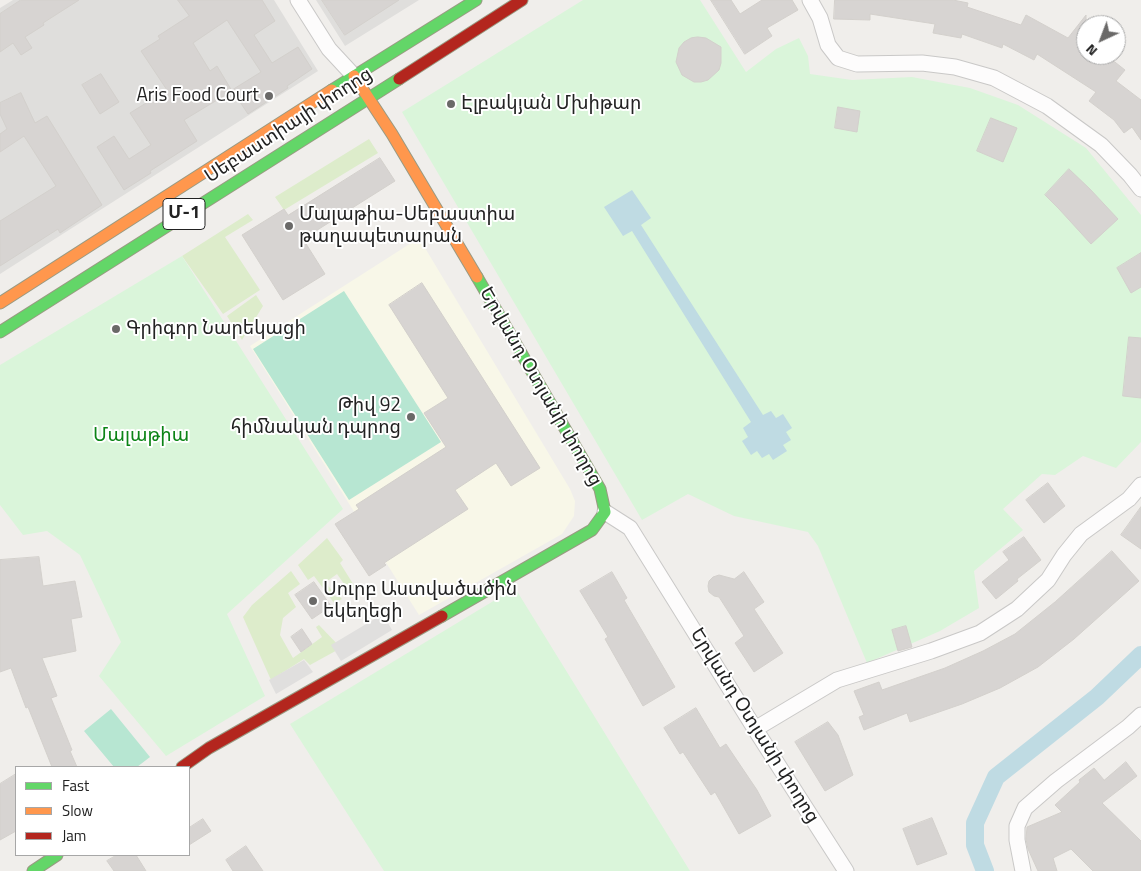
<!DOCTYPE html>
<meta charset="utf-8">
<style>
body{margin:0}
#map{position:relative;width:1141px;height:871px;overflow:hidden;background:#f0eeeb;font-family:"Titillium Web",sans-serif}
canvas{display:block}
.legend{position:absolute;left:15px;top:766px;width:175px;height:90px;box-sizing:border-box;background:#fff;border:1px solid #a7a7a7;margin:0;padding:6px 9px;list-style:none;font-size:15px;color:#222}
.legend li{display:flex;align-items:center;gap:10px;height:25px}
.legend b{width:25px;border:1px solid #a7a7a7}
.north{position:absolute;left:1076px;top:15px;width:50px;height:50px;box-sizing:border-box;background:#fff;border:1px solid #a7a7a7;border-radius:50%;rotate:223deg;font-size:14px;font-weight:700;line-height:20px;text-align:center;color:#222}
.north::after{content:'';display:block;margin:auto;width:18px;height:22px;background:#6a6968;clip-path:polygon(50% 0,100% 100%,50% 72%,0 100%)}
</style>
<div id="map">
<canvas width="1141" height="871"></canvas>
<ul class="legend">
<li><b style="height:6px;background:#63d668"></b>Fast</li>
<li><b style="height:6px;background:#ff974d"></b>Slow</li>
<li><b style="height:6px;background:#b3261e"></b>Jam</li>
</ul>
<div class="north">N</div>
</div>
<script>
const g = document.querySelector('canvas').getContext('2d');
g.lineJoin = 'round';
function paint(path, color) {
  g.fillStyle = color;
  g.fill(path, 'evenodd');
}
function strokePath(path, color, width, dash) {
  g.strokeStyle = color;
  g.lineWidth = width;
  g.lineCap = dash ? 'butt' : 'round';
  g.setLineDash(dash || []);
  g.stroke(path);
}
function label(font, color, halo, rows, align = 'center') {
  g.font = font + ' "Titillium Web","Noto Sans Armenian",sans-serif';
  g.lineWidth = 4;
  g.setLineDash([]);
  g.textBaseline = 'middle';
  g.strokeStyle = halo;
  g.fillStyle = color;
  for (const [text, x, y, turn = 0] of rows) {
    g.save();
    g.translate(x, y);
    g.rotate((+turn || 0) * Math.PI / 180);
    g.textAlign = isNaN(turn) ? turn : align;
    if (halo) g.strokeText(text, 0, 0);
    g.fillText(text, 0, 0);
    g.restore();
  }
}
const residential = new Path2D(`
 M13 0H274L318 71 0 274V8Z
 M316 0H419L345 46Z`);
const education = new Path2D(`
 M419 238 570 489 575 501 574 516 562 534 419 615 250 346Z`);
const grass = new Path2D(`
 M369 139 378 153 284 210 275 197Z
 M248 214 253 220 225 237 260 290 223 314 182 256Z
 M256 295 263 306 242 340 227 316Z
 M327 538 343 560 340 563 355 587 346 594 344 591 347 588 337 574 326 582 336 597 339 596 342 599 334 603 314 576 308 580 298 565Z
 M291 571 300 584 288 593 296 607 283 618 280 635 293 658 322 637 316 627 319 625 341 648 310 665 304 659 271 680 243 617 252 605Z`);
const park = new Path2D(`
 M583 0H700L746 72 776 49 799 38 808 56 810 74 852 80 912 77 970 88 1018 105 1086 148 1141 215V442L1116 468 1083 456 1055 475 1042 474 1003 509 1023 530 974 571 979 608 940 631 867 663 818 546 808 532 734 516 688 494 642 520 402 112Z
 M182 256 343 509 227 614 265 696 166 756 99 676 121 642 80 555 47 531 23 535 0 505V365Z
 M515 588 690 871H384L290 724Z`);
const pitch = new Path2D(`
 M344 291 441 442 349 500 253 349Z
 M111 709 150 757 137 767H114L84 731Z`);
const parking = new Path2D(`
 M383 614 392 630 341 661 331 645Z
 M304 660 313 672 276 694 269 680Z`);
const water = new Path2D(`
 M632 190 651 218 641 225 763 415 771 411 776 418 783 414 792 428 786 432 791 440 783 445 787 451 773 460 769 454 762 458 757 451 751 455 742 441 748 437 743 428 751 422 632 231 623 236 604 207Z`);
const canal = new Path2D(`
 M985 871 975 845V823L996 777 1097 697 1141 655`);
const building = new Path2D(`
 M21 0H79L43 23 44 25 25 37 32 48 21 55 13 43 0 52V14Z
 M178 0H262L275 21 254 35 272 63 298 47 312 69 287 86 288 88 248 114 232 90 261 72 227 20 193 43 210 71 217 66 232 91 184 120 197 141 150 171 151 173 124 190 97 147 114 136 129 159 151 145 130 113 167 90 141 51 160 39 158 36 189 16Z
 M322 0H399L345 35Z
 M711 0H731L740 14 762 0H792L798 10 767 28 772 36 745 54Z
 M835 0H953L968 3 967 7 1021 25 1026 15 1068 38 1086 15V55H1106L1125 70 1116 81 1141 100V140L1132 127 1124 133 1114 120 1089 101 1096 92 1037 54 1034 60 1003 44 1002 48 962 34 961 38 933 33 935 24 870 14V20L834 19Z
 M698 37 706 38 721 47V63L719 70 708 80 701 82H694L682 75 676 62 679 48 684 42 691 38Z
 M101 74 119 102 100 114 82 85Z
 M21 93 35 123 47 116 102 205 60 233 58 229 0 266V221L56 186 24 136 0 152V134L7 129 0 114V103Z
 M838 107 860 111 857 132 835 128Z
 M991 118 1017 128 1003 162 977 151Z
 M380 158 395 181 303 239 325 274 283 300 242 235 284 209 288 215Z
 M1069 169 1090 189 1118 219 1091 244 1059 209 1045 195Z
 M1141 253V287L1131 293 1117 268Z
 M422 283 540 468 511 486 496 463 455 490 468 509 384 563 386 565 369 576 335 524 359 509 356 505 446 447 424 413 448 398 389 305Z
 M1129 337 1141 338V398L1123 396Z
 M1048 483 1065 506 1044 523 1026 500Z
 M1141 507V549L1121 535Z
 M1024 537 1041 560 1017 579 1018 581 996 599 982 582 1009 560 1003 552Z
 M1112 551 1139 581 1074 639 1038 667 1000 688 962 704 910 722 907 713 864 730 859 717 864 715 854 691 879 682 882 690 945 668 983 651 1015 634 1055 602Z
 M39 557 43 586 75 581 82 617 71 619 76 651 42 658 57 696 51 698 72 750 70 751 77 767H52L28 707 26 708 11 668 0 672V560Z
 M612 572 627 598 624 600 675 687 643 706 605 639 608 637 580 591Z
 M744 572 764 602 754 609 783 653 754 672 735 643 744 636 719 597 714 596 709 592 708 586 709 581 713 577 719 575 734 579Z
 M314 582 331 606 312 619 295 595Z
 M906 626 912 647 898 651 892 630Z
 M302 629 312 644 301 652 291 637Z
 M696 708 720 748 726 744 757 790 771 816 739 834 715 792 711 795 683 752 680 754 664 728Z
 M828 722 838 735 853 775 825 791 795 742Z
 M1126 762 1137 776 1102 803 1141 841V871H1093L1071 849 1053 858 1057 871H1038L1028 849 1026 839 1027 827 1062 812 1055 805 1080 782 1079 780 1094 768 1104 780Z
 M16 774V831L0 840V784Z
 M932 818 947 854 917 865 903 829Z
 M203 819 211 831 189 845V828Z
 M246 846 263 871H233L226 860Z
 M117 855H136L146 871H114L107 861Z`);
const street = new Path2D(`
 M298 0 329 49 354 76
 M810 0 820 18 828 45 838 58 857 64 922 63 955 67 994 78 1047 106 1101 145 1130 175 1141 189
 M605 512 630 528 755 729 846 871
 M755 729 837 680 931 651 980 633 1017 609 1048 580 1064 555 1081 534 1129 499 1141 485
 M1023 871 1017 840V826L1025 808 1056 781 1128 727 1141 715`);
const fast = new Path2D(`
 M332 90 476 0
 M0 332 399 79
 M442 616 592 530 605 512 600 489 477 277
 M33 871 57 855`);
const slow = new Path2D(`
 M354 76 392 134 477 277
 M0 303 332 90`);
const jam = new Path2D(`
 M399 79 522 0
 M182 767 209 748 442 616`);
const markers = [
 [269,96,5,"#6a6968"],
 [451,104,5,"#6a6968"],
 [289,226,5,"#6a6968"],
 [116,329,5,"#6a6968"],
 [411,417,5,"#6a6968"],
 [313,601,5,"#6a6968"]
];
const shields = [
 [184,214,42]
];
const shieldNames = [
 ["Մ-1",184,214]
];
const poiNames = [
 ["Aris Food Court",259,96,"right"],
 ["Էլբակյան Մխիթար",461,104],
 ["Մալաթիա-Սեբաստիա",299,215],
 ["թաղապետարան",299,237],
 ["Գրիգոր Նարեկացի",126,329],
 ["Թիվ 92",401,406,"right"],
 ["հիմնական դպրոց",401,428,"right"],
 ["Սուրբ Աստվածածին",323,590],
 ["եկեղեցի",323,612]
];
const streetNames = [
 ["Սեբաստիայի փողոց",289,126,-33],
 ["Երվանդ Օտյանի փողոց",540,387,60],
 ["Երվանդ Օտյանի փողոց",754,726,58]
];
const parkNames = [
 ["Մալաթիա",141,436]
];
paint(residential, '#dfdedc');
paint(education, '#f8f7e8');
paint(grass, '#ddeccb');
paint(park, '#daf5da');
paint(pitch, '#b7e6d2');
paint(parking, '#e0dfde');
paint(water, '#bfdbe3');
strokePath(canal, '#bfdbe3', 18);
paint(building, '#d7d4d2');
strokePath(building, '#d3d0cc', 1);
strokePath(street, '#c9c8c7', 17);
strokePath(fast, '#999a82', 13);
strokePath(slow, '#999a82', 13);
strokePath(jam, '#999a82', 13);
strokePath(street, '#fdfcfc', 15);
strokePath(fast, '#63d668', 11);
strokePath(slow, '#ff974d', 11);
strokePath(jam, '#b3261e', 11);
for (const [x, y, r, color] of markers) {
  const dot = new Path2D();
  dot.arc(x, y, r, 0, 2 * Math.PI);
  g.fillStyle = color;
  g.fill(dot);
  strokePath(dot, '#fff', 2);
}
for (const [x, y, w] of shields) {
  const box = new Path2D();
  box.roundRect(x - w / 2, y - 15.5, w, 31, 4);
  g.fillStyle = '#fff';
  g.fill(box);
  strokePath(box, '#222', 1);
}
label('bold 18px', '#222', null, shieldNames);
label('19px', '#222', '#fff', poiNames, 'left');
label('19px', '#222', '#fff', streetNames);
label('19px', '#0c8416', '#fff', parkNames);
</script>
